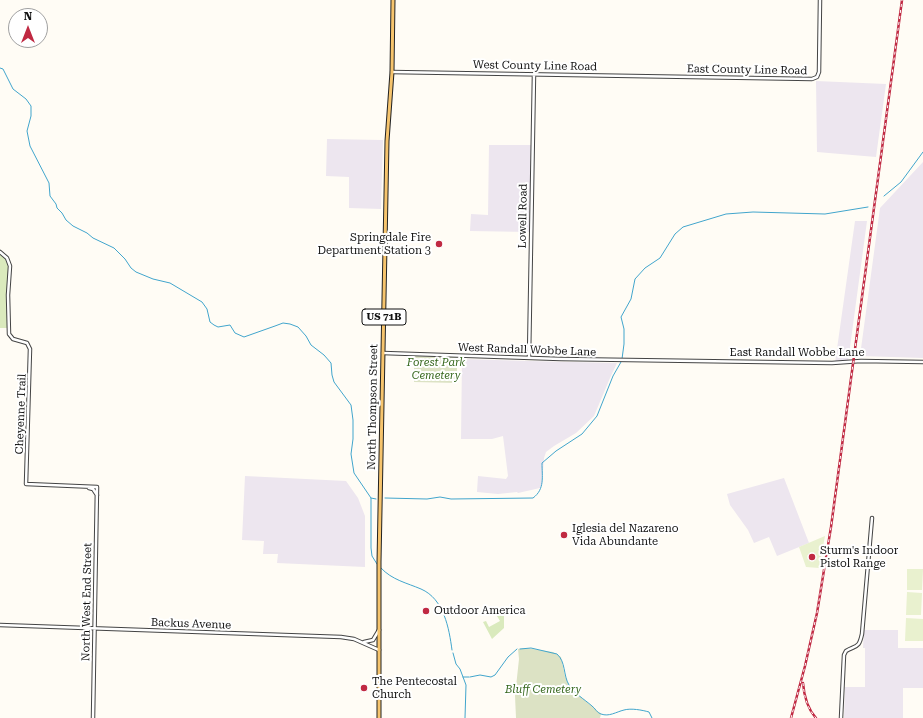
<!DOCTYPE html>
<style>
body{margin:0}
#map{position:relative;width:923px;height:718px;overflow:hidden;background:#fffcf5;font-family:"Roboto Serif",serif}
canvas{display:block}
.north{position:absolute;left:8px;top:8px;width:40px;height:40px;box-sizing:border-box;background:#fff;border:1px solid #a0a0a0;border-radius:50%;rotate:0deg;font-size:11px;font-weight:700;line-height:16px;text-align:center;color:#111}
.north::after{content:'';display:block;margin:auto;width:14px;height:18px;background:#c02942;clip-path:polygon(50% 0,100% 100%,50% 72%,0 100%)}
</style>
<div id="map">
<canvas width="923" height="718"></canvas>
<div class="north">N</div>
</div>
<script>
const g = document.querySelector('canvas').getContext('2d');
g.lineJoin = 'round';
function paint(path, color) {
  g.fillStyle = color;
  g.fill(path, 'evenodd');
}
function strokePath(path, color, width, dash) {
  g.strokeStyle = color;
  g.lineWidth = width;
  g.lineCap = dash ? 'butt' : 'round';
  g.setLineDash(dash || []);
  g.stroke(path);
}
function label(font, color, halo, rows, align = 'center') {
  g.font = font + ' "Roboto Serif",serif';
  g.lineWidth = 4;
  g.setLineDash([]);
  g.textBaseline = 'middle';
  g.strokeStyle = halo;
  g.fillStyle = color;
  for (const [text, x, y, turn = 0] of rows) {
    g.save();
    g.translate(x, y);
    g.rotate((+turn || 0) * Math.PI / 180);
    g.textAlign = isNaN(turn) ? turn : align;
    if (halo) g.strokeText(text, 0, 0);
    g.fillText(text, 0, 0);
    g.restore();
  }
}
const industrial = new Path2D(`
 M816 81 886 84 876 157 817 152Z
 M327 139 383 140 381 209 349 208V177L326 176Z
 M489 145H531L529 232 470 231 471 214 488 215Z
 M923 162V358L860 356 880 208Z
 M855 221H867L848 362 835 363Z
 M462 359 529 361 617 363 610 378 594 416 576 433 554 446 546 452 544 458 542 484 540 488 518 493 517 492 498 494 477 492 478 476 506 479 508 476 503 436 492 439H461Z
 M245 476 346 481 358 498 365 516V567L277 563 278 554H263L264 541 242 540Z
 M784 478 809 543 777 556 769 537 754 543 748 530 730 505 727 494Z
 M864 630H898V648H923V688H903V718H844L845 687H865V648H863Z`);
const green = new Path2D(`
 M0 252 7 258 10 266 8 295V328H0Z
 M501 607V609H503V607H504V628L492 639 483 622 486 621 489 627 500 621 494 611Z`);
const cemetery = new Path2D(`
 M414 356 457 357V383L414 382Z
 M526 648 553 652 561 657 565 676 569 685 576 693 601 714 600 718H516L515 696 519 659 518 649Z`);
const pitch = new Path2D(`
 M825 536 819 568 806 567 799 547Z
 M907 569H923L922 590H907Z
 M907 592 922 593 921 615H906Z
 M906 618 923 619V641H905Z`);
const stream = new Path2D(`
 M0 68 3 69 13 89 26 99 31 106V116L27 131 30 146 49 183 50 196 56 204 57 208 62 213 66 220 73 226 87 233 93 238 114 248 125 259 131 268 136 272 153 279 170 283 202 302 207 309 210 322 214 325 218 327 230 325 235 333 244 337 275 326 283 323 290 324 298 327 306 336 311 345 324 355 331 363 332 375 334 382 351 405 353 420V439L351 454 354 473 371 498V548L372 556 377 564
 M884 196 901 182 923 152
 M622 359 624 344V329L621 317 631 299 635 279 645 268 660 258 675 234 683 227 726 214 753 212 825 214 868 207
 M371 498 376 499
 M385 498 427 499 440 497 451 499 533 498C545 489 542 477 542 463L556 451 582 434 597 416 613 376 621 362
 M381 568C392 580 407 583 421 589 444 599 449 628 452 650
 M520 649 531 648 557 654C566 662 563 675 569 685 575 694 584 699 592 706 595 708 597 713 601 714 609 717 616 712 624 710 631 708 642 710 649 712L652 718
 M453 653 456 664 460 669 466 685 465 718
 M463 677H469
 M470 677 480 675 491 677 495 675 508 657 517 649`);
const tertiary = new Path2D(`
 M392 72 812 79 817 77 819 72 820 0
 M0 252 7 258 10 266 8 295 9 334 13 339 27 343 30 349 26 484 97 487 93 718
 M383 353 561 359 832 363 861 361 923 362
 M529 358 534 74
 M89 488 93 489 97 495
 M0 625 341 637 354 639 379 650
 M364 642 373 640 379 630
 M841 718 844 655 846 651C857 645 859 648 862 634L872 518`);
const primary = new Path2D(`
 M379 718V562L387 141 392 72 393 0`);
const rail = new Path2D(`
 M803 683C804 696 807 708 816 718
 M791 718 805 666 817 613 831 527 902 0`);
const markers = [
 [439,244,4,"#c02942"],
 [564,535,4,"#c02942"],
 [812,557,4,"#c02942"],
 [426,611,4,"#c02942"],
 [364,688,4,"#c02942"]
];
const shields = [
 [384,317,44]
];
const shieldNames = [
 ["US 71B",384,317]
];
const streetNames = [
 ["West County Line Road",535,66,1],
 ["East County Line Road",747,70,1],
 ["Lowell Road",523,216,-89],
 ["West Randall Wobbe Lane",527,350,2],
 ["East Randall Wobbe Lane",797,353],
 ["North Thompson Street",373,407,-89],
 ["Cheyenne Trail",21,414,-88],
 ["North West End Street",87,602,-89],
 ["Backus Avenue",191,624,2]
];
const poiNames = [
 ["Springdale Fire",431,238,"right"],
 ["Department Station 3",431,251,"right"],
 ["Iglesia del Nazareno",572,529],
 ["Vida Abundante",572,542],
 ["Sturm's Indoor",820,551],
 ["Pistol Range",820,564],
 ["Outdoor America",434,611],
 ["The Pentecostal",372,682],
 ["Church",372,695]
];
const parkNames = [
 ["Forest Park",436,363],
 ["Cemetery",436,376],
 ["Bluff Cemetery",543,690]
];
paint(industrial, '#ede6ef');
paint(green, '#daeabd');
paint(cemetery, '#dce2c4');
paint(pitch, '#e9f1cf');
strokePath(stream, '#41a5cc', 1);
strokePath(tertiary, '#444', 4.5);
strokePath(primary, '#222', 5);
strokePath(tertiary, '#fff', 2.5);
strokePath(primary, '#f6c46d', 3);
strokePath(rail, '#c02942', 2.5);
strokePath(rail, '#fff', 1, [3]);
for (const [x, y, r, color] of markers) {
  const dot = new Path2D();
  dot.arc(x, y, r, 0, 2 * Math.PI);
  g.fillStyle = color;
  g.fill(dot);
  strokePath(dot, '#fff', 1.5);
}
for (const [x, y, w] of shields) {
  const box = new Path2D();
  box.roundRect(x - w / 2, y - 8, w, 16, 3);
  g.fillStyle = '#fff';
  g.fill(box);
  strokePath(box, '#111', 1);
}
label('bold 10px', '#111', null, shieldNames);
label('11px', '#111', '#fff', streetNames);
label('11px', '#111', '#fff', poiNames, 'left');
label('italic 11px', '#386920', '#fff', parkNames);
</script>
